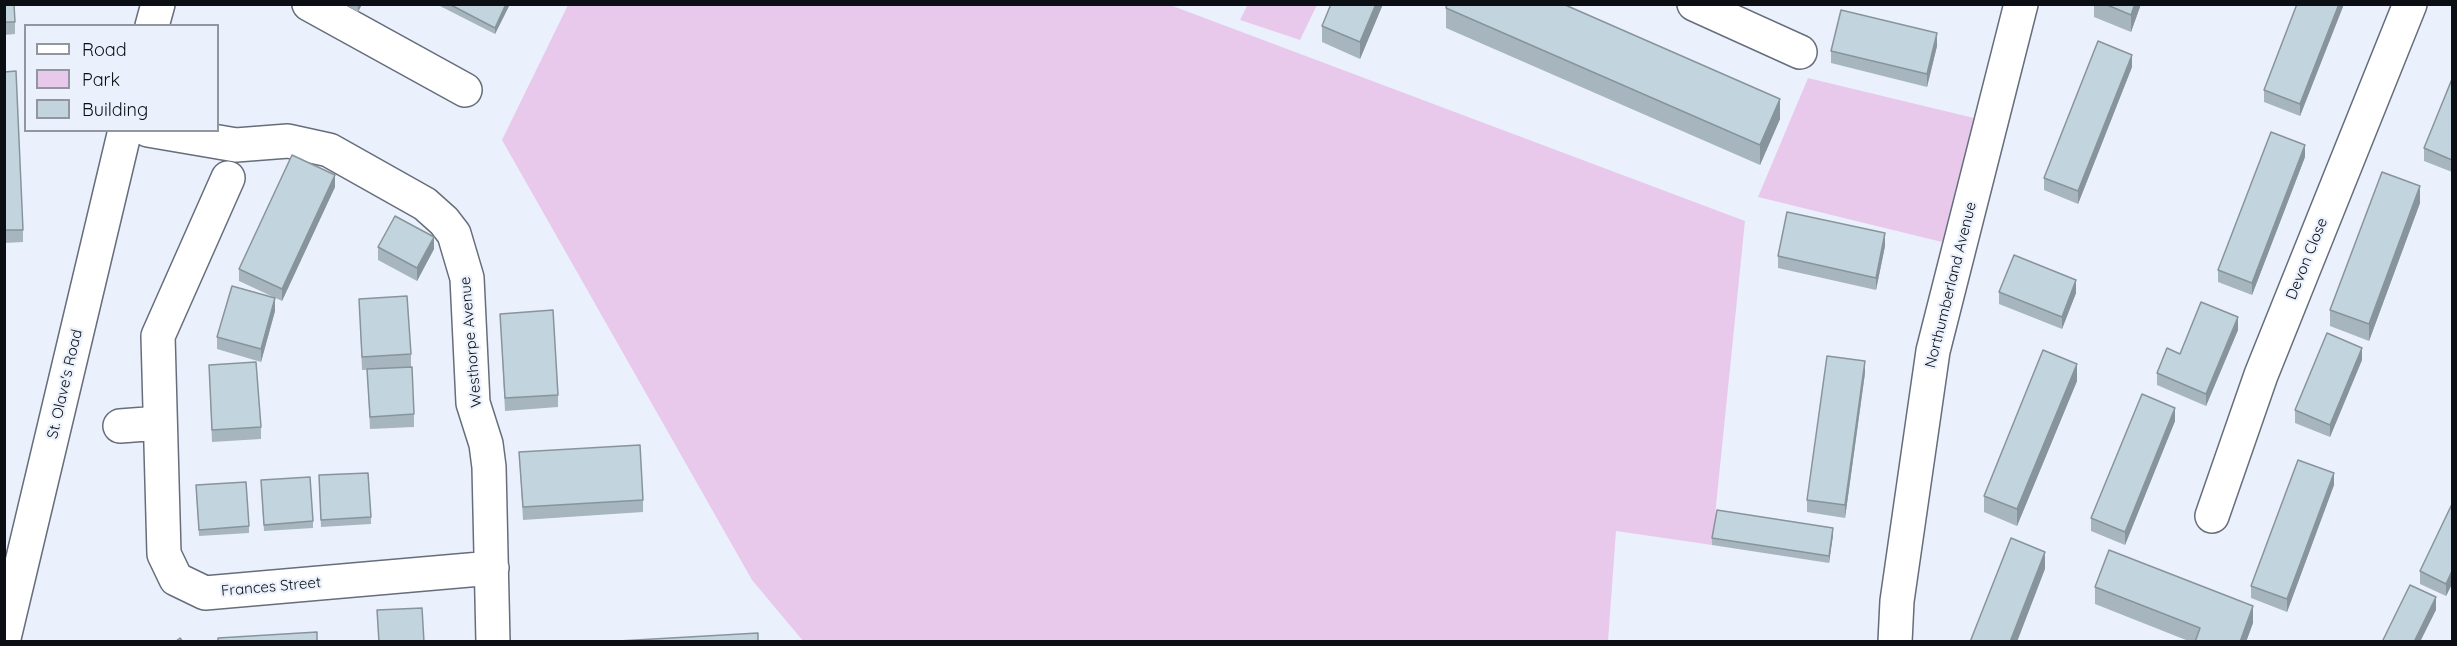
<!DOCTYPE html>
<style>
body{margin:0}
#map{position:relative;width:2457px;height:646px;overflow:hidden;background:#eaf1fd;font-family:Quicksand,sans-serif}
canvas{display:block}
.frame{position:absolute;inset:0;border:6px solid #0b0e13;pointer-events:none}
.legend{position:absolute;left:24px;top:24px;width:195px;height:108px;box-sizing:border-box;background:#eaf1fd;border:2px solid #91969f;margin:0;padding:8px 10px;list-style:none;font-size:18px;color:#0b0e13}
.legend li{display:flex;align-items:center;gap:12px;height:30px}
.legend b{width:30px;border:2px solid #91969f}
</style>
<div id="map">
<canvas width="2457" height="646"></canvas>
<div class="frame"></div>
<ul class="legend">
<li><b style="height:8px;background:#fff"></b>Road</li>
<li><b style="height:16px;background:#e9c9eb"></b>Park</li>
<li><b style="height:16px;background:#c2d4dd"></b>Building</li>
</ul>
</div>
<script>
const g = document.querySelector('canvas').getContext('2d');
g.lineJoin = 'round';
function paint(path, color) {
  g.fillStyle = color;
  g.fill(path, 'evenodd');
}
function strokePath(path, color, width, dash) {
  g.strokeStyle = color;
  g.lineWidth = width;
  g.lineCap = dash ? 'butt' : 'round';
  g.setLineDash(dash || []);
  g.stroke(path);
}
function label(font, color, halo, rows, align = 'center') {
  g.font = font + ' Quicksand,sans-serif';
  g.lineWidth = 4.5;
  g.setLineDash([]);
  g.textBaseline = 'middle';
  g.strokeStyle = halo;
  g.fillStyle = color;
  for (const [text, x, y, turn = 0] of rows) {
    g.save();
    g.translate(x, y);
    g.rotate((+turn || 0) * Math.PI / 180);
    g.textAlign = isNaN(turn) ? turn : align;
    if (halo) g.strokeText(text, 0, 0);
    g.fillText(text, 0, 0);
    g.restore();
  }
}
const green = new Path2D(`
 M1248 4H1317V5L1300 40 1240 20Z
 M568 5H1170L1745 221 1712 545 1616 531 1608 641H803L752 580 502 140Z
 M1808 78 1974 118 1942 242 1758 197Z`);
const minor = new Path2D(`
 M309 4 465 90
 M1694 4 1800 52
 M152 26 158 4
 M148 130 236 145 288 141 329 150 425 204 444 221 454 234 467 278 473 403 486 444 489 467 493 642
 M228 178 158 336 164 554 176 579 205 593 492 568
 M120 426 160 423
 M2212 516 2261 375 2410 4
 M4 638 125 130
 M1895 642 1897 601 1933 351 2021 4`);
const wall = new Path2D(`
 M4 4 15 22V34L4 35Z
 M344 4H362L358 12Z
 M436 4H510L495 34Z
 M1331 4H1383L1360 59 1322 42V26Z
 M2094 4H2141L2131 32 2094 17Z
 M2297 4H2344L2300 116 2264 102V90Z
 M1446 8 1780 119 1760 165 1446 28Z
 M1937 46 1927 87 1831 63V51Z
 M2132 67 2078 204 2044 190V178Z
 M4 72 23 230V242L4 243Z
 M2452 79V172L2424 161V148Z
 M2305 157 2252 295 2218 282V270Z
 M335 187 282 301 239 281V269Z
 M2420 203 2369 341 2330 326V310Z
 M1885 246 1876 290 1778 268V256Z
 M378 247 434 249 417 281 378 260Z
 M1999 292 2076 293 2062 329 1999 304Z
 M359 299 411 354V367L362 370Z
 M275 311 261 362 217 349V337Z
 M500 314 558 395V407L505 411Z
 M2238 330 2206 406 2157 385V373L2180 354Z
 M2362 360 2330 437 2295 423V410Z
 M209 365 261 427V439L212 442Z
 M367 369 414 414V427L370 429Z
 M1865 373 1845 518 1807 512V500Z
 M2077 381 2017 526 1984 512V496Z
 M2175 421 2125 545 2091 531V518Z
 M519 452 643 500V512L523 520Z
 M319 482 371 517V524L321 527Z
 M2334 485 2287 612 2251 598V586Z
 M261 486 313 521V528L264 531Z
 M196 491 249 526V533L199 536Z
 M2452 504V584L2446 596 2420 584V571Z
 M1833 535 1829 563 1712 545V538Z
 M2095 587 2253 623 2246 642H2191L2095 604Z`);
const shadedWall = new Path2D(`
 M358 4H362L358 12Z
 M506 4H510L495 34V28Z
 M1376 4H1383L1360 59V42Z
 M2135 4H2141L2131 32V15Z
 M2339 4H2344L2300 116V104Z
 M1937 33V46L1927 87V74Z
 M2132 55V67L2078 204V191Z
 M1780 99V119L1760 165V145Z
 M2305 145V157L2252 295V283Z
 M335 175V187L282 301V289Z
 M2420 186V203L2369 341V324Z
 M1885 233V246L1876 290V278Z
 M434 237V249L417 281V268Z
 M2076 280V293L2062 329V317Z
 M275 298V311L261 362V349Z
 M2238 317V330L2206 406V394Z
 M2362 348V360L2330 437V425Z
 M1865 361V373L1845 518V505Z
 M2077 364V381L2017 526V509Z
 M2175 408V421L2125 545V532Z
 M2334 473V485L2287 612V599Z
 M1833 528V535L1829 563V556Z
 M2045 552V569L2017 642H2010Z
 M2452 571V584L2446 596V584Z
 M2436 597V610L2420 642H2414Z
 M2253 606V623L2246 642H2240Z`);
const building = new Path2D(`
 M4 4H14L15 22H4Z
 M449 4H506L495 28Z
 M1331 4H1376L1360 42 1322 26Z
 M1447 4H1563L1780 99 1760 145 1446 8Z
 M2105 4H2135L2131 15Z
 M2297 4H2339L2300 104 2264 90Z
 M1841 10 1937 33 1927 74 1831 51Z
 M2098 41 2132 55 2078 191 2044 178Z
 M16 71 23 230H4V72Z
 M2452 79V160L2424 148Z
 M2271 132 2305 145 2252 283 2218 270Z
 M292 155 335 175 282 289 239 269Z
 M2382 172 2420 186 2369 324 2330 310Z
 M1787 212 1885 233 1876 278 1778 256Z
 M395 216 434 237 417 268 378 247Z
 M2014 255 2076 280 2062 317 1999 292Z
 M232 286 275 298 261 349 217 337Z
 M407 296 411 354 362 357 359 299Z
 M2201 302 2238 317 2206 394 2157 373 2167 348 2180 354Z
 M553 310 558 395 505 398 500 314Z
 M2327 333 2362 348 2330 425 2295 410Z
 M2043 350 2077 364 2017 509 1984 496Z
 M1827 356 1865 361 1845 505 1807 500Z
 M256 362 261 427 212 430 209 365Z
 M412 367 414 414 370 417 367 369Z
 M2142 394 2175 408 2125 532 2091 518Z
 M640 445 643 500 523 507 519 452Z
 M2298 460 2334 473 2287 599 2251 586Z
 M368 473 371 517 321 520 319 475Z
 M310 477 313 521 264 525 261 480Z
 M246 482 249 526 199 530 196 485Z
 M2452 504V571L2446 584 2420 571Z
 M1717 510 1833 528 1829 556 1712 538Z
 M2011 538 2045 552 2010 642H1970Z
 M2109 550 2253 606 2240 642H2195L2200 628 2095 587Z
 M2410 585 2436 597 2414 642H2382Z
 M422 608 424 642H379L377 610Z
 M317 632V642H218V638Z
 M758 633V642H601Z
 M180 638 183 642H175Z`);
const streetNames = [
 ["Devon Close",2307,259,-68],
 ["Northumberland Avenue",1951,285,-76],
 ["Westhorpe Avenue",471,342,-95],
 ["St. Olave's Road",65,384,-77],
 ["Frances Street",271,587,-5]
];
paint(green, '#e9c9eb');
strokePath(minor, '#666d7b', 36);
strokePath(minor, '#fff', 33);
paint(wall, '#a7b6be');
paint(shadedWall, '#88949b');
paint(building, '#c2d4dd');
strokePath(building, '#88949b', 1.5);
label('15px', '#0b0e13', '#eaf1fd', streetNames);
</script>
